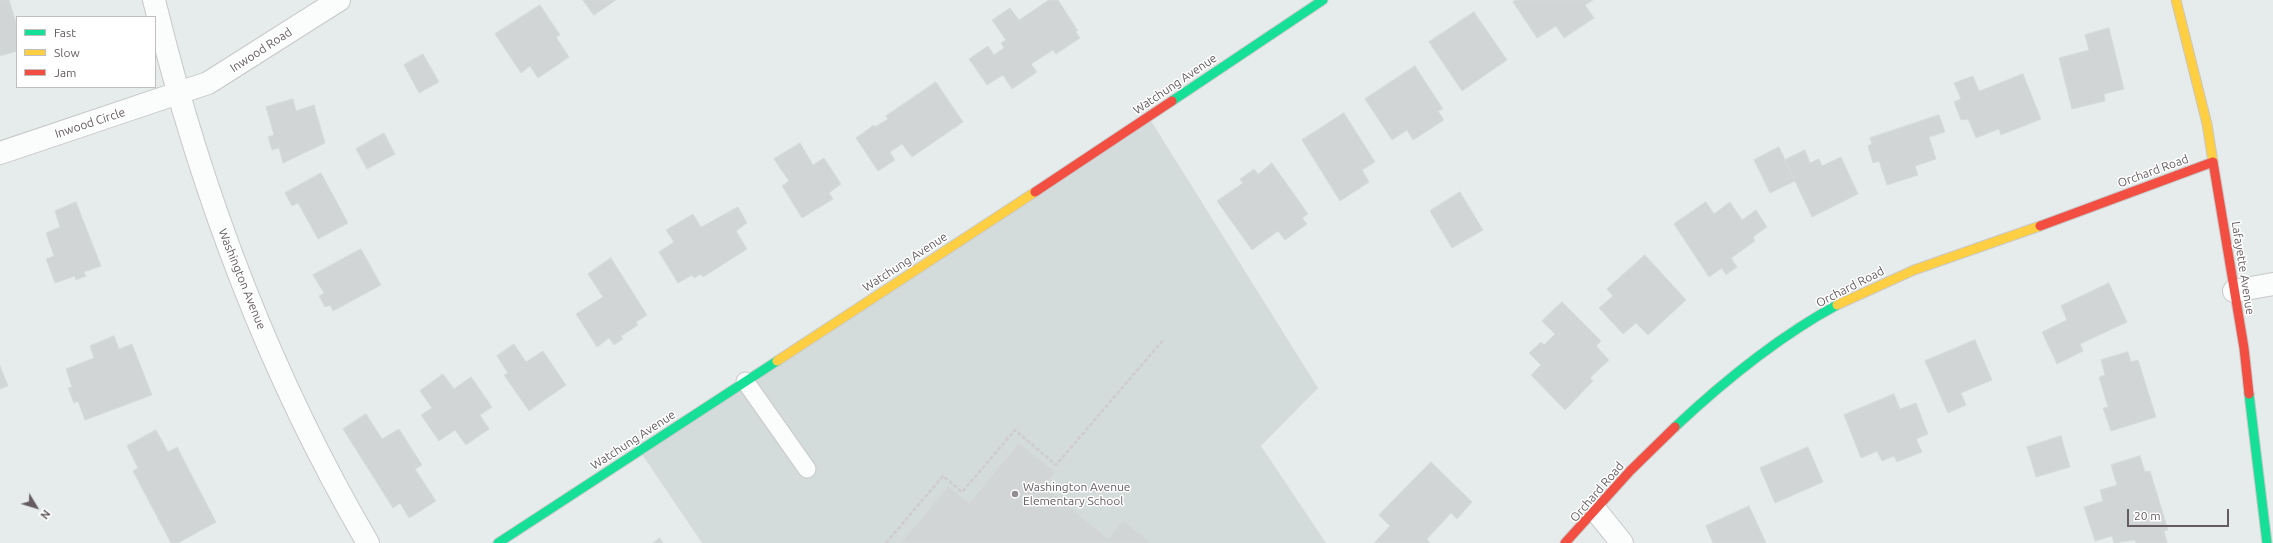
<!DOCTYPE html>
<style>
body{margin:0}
#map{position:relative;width:2273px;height:543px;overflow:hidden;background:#e6eceb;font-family:Ubuntu,sans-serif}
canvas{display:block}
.legend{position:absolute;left:16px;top:16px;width:140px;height:72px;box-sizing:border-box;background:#fff;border:1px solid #c1bebf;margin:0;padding:5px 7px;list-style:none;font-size:12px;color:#645c5f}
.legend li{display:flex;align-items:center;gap:8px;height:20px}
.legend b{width:20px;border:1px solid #c1bebf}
.north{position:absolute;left:16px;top:487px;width:40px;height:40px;-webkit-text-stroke:3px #fff;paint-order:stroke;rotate:128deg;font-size:11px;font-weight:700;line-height:16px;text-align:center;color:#645c5f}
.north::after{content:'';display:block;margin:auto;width:14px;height:18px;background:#645c5f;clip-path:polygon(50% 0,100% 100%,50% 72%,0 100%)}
.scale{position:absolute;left:2127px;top:509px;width:102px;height:18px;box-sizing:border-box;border:2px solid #645c5f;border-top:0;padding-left:5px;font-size:12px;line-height:14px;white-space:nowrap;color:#645c5f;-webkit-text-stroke:3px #fff;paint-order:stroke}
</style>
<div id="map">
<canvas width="2273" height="543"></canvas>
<ul class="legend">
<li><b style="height:5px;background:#16e098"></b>Fast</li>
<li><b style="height:5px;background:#ffcf43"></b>Slow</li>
<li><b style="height:5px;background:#f24e42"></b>Jam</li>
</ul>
<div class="north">N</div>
<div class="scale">20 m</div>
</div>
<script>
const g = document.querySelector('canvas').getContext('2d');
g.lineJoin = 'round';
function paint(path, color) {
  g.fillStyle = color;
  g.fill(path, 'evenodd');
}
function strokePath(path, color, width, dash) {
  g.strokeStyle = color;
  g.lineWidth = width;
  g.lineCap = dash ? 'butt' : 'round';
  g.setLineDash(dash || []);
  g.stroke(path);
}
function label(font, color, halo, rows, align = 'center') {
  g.font = font + ' Ubuntu,sans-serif';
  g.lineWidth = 3;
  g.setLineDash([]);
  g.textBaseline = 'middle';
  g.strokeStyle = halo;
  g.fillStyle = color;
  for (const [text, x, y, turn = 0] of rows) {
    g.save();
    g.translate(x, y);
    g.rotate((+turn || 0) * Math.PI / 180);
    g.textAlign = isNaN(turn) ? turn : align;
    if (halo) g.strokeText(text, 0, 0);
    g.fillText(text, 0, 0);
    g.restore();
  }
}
const education = new Path2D(`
 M1148 116 1318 388 1261 446 1326 543H702L639 450Z`);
const building = new Path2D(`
 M0 0H9L17 26V51L0 56Z
 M583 0H616L594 15Z
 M1049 0H1058L1078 31H1075L1080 38 1056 54 1053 50 1031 64 1037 72 1012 89 1003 75 987 85 969 59 988 46 994 55 1004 48 1001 43 1006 40 992 20 1010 8 1019 20Z
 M1516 0H1593L1585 5 1594 18 1564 38 1556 26 1537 38 1513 2Z
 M540 5 560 35 556 37 569 57 538 78 530 66 521 73 495 34Z
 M1474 12 1507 60 1462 91 1429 42Z
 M2109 28 2124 89 2104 94 2105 101 2072 109 2059 58 2089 50 2085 35Z
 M423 54 439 82 419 93 404 65Z
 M1415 66 1443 109 1438 111 1444 120 1413 140 1407 130 1392 140 1365 99Z
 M2023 74 2041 119 2001 135 1999 129 1976 138 1968 119 1961 120 1954 102 1961 99 1954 83 1973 76 1979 91Z
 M936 82 963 122 912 157 902 144 890 152 895 160 878 171 856 138 874 125 875 127 888 119 886 116Z
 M293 99 296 111 314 105 325 143 283 163 279 148 272 150 268 137 274 135 266 107Z
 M1344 113 1375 162 1362 170 1369 182 1340 201 1302 140Z
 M1939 115 1945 132 1929 137 1936 159 1915 166 1918 175 1887 185 1879 161 1873 163 1868 146 1872 144 1870 138Z
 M384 133 395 154 367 169 356 149Z
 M800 143 813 165 824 158 841 184 829 193 833 199 802 218 782 186 789 181 774 159Z
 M1779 147 1795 181 1770 193 1754 160Z
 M1805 150 1810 163 1819 159 1822 166 1841 157 1858 194 1812 217 1785 160Z
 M1272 163 1308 214 1302 218 1307 224 1285 240 1278 231 1252 250 1217 201 1243 183 1240 179 1254 169 1258 174Z
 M321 173 348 223 318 239 298 203 292 206 285 193Z
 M1460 192 1483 230 1452 248 1430 211Z
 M76 202 101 266 84 272 86 276 76 280 75 276 55 283 46 259 54 256 46 233 60 227 55 211Z
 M1706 202 1714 214 1730 202 1742 220 1756 210 1767 227 1753 237 1755 241 1731 258 1737 267 1726 275 1722 268 1709 277 1674 224Z
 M738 207 747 223 736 231 747 249 703 277 701 274 694 278 692 275 678 283 659 252 674 242 666 230 693 214 701 227Z
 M361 249 381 285 333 311 330 305 325 307 319 296 324 293 313 275Z
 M1645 255 1686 300 1648 335 1636 323 1623 334 1599 308 1613 296 1607 289Z
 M611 258 647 315 636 322 638 325 621 336 623 339 614 345 609 338 597 347 576 314 603 297 588 274Z
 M2109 283 2127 322 2080 344 2083 351 2057 364 2042 332 2067 320 2061 306Z
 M1562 302 1601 341 1596 346 1609 360 1590 378 1593 381 1565 410 1531 375 1541 365 1529 353 1541 342 1544 345 1555 334 1542 321Z
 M114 336 119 349 132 344 152 395 85 420 78 401 74 403 68 388 72 387 66 369 94 358 90 346Z
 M1975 340 1992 380 1961 393 1966 405 1948 413 1925 361Z
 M514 344 526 362 543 351 566 385 529 411 504 375 508 373 497 356Z
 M2128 352 2131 362 2138 360 2156 417 2111 431 2103 408 2108 407 2099 377 2105 375 2101 360Z
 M0 366 8 386 0 389Z
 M443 374 454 389 471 377 492 407 480 415 489 429 466 445 455 430 439 441 421 415 432 408 420 391Z
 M1894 394 1900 409 1916 403 1928 434 1916 439 1922 452 1897 462 1894 456 1882 461 1877 451 1861 458 1844 415Z
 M366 414 382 439 399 429 422 465 415 469 436 501 409 518 400 503 393 508 343 429Z
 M156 430 168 452 177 447 216 522 178 543H171L133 471 138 468 127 446Z
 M2061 436 2070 467 2036 477 2027 447Z
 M1019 443 1055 472 1044 486 1108 539 1123 520 1151 543H901L948 486 969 503Z
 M1808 447 1823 482 1775 503 1760 468Z
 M2140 456 2145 472 2150 471 2168 530 2164 531 2167 543H2136L2135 540 2114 543 2112 536 2095 541 2084 507 2103 501 2100 490 2117 485 2111 465Z
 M1431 462 1472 502 1457 519 1451 513 1427 539 1430 543H1374L1390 526 1379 515Z
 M1749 506 1766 543H1713L1706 526Z
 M660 538 663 543H653Z`);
const path = new Path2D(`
 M886 543 943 476 962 492 1015 430 1056 465 1164 339`);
const lane = new Path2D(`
 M745 381 807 469`);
const street = new Path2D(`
 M154 0C200 190 269 374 368 543
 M0 153 208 83 339 0
 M2234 291 2273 284
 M1597 512 1622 543`);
const fast = new Path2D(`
 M1172 101 1323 0
 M2249 394 2267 543
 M1675 427C1724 381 1778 337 1837 305
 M498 543 777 361`);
const slow = new Path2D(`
 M2176 0 2207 124 2213 162
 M1837 305 1914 270 2040 226
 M777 361 1035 192`);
const jam = new Path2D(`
 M2213 162 2244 348 2249 394
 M1035 192 1172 101
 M2040 226 2213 162
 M1565 543 1630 471 1675 427`);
const markers = [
 [1015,494,4,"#928e90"]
];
const streetNames = [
 ["Inwood Road",261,50,-33],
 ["Watchung Avenue",1175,84,-34],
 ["Inwood Circle",90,123,-18],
 ["Orchard Road",2153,171,-20],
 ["Watchung Avenue",905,262,-33],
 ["Lafayette Avenue",2243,268,81],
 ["Washington Avenue",242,279,68],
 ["Orchard Road",1850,287,-27],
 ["Watchung Avenue",633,440,-33],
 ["Orchard Road",1597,492,-49]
];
const poiNames = [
 ["Washington Avenue",1023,487],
 ["Elementary School",1023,501]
];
paint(education, '#d4dcdb');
paint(building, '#d1d5d5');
strokePath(building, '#d6dbda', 1);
strokePath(lane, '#c7c8c7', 19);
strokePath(street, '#c7c8c7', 24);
strokePath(fast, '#c8c8c9', 11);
strokePath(slow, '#c8c8c9', 11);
strokePath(jam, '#c8c8c9', 11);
strokePath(path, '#ceccd0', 2.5, [4, 2]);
strokePath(lane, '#fbfcfc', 17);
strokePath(street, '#fbfcfc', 22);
strokePath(fast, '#16e098', 9);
strokePath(slow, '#ffcf43', 9);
strokePath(jam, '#f24e42', 9);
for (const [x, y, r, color] of markers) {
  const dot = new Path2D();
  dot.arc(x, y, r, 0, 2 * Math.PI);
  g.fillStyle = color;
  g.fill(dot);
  strokePath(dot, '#fff', 1.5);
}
label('12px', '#645c5f', '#fff', streetNames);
label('12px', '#645c5f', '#fff', poiNames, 'left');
</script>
